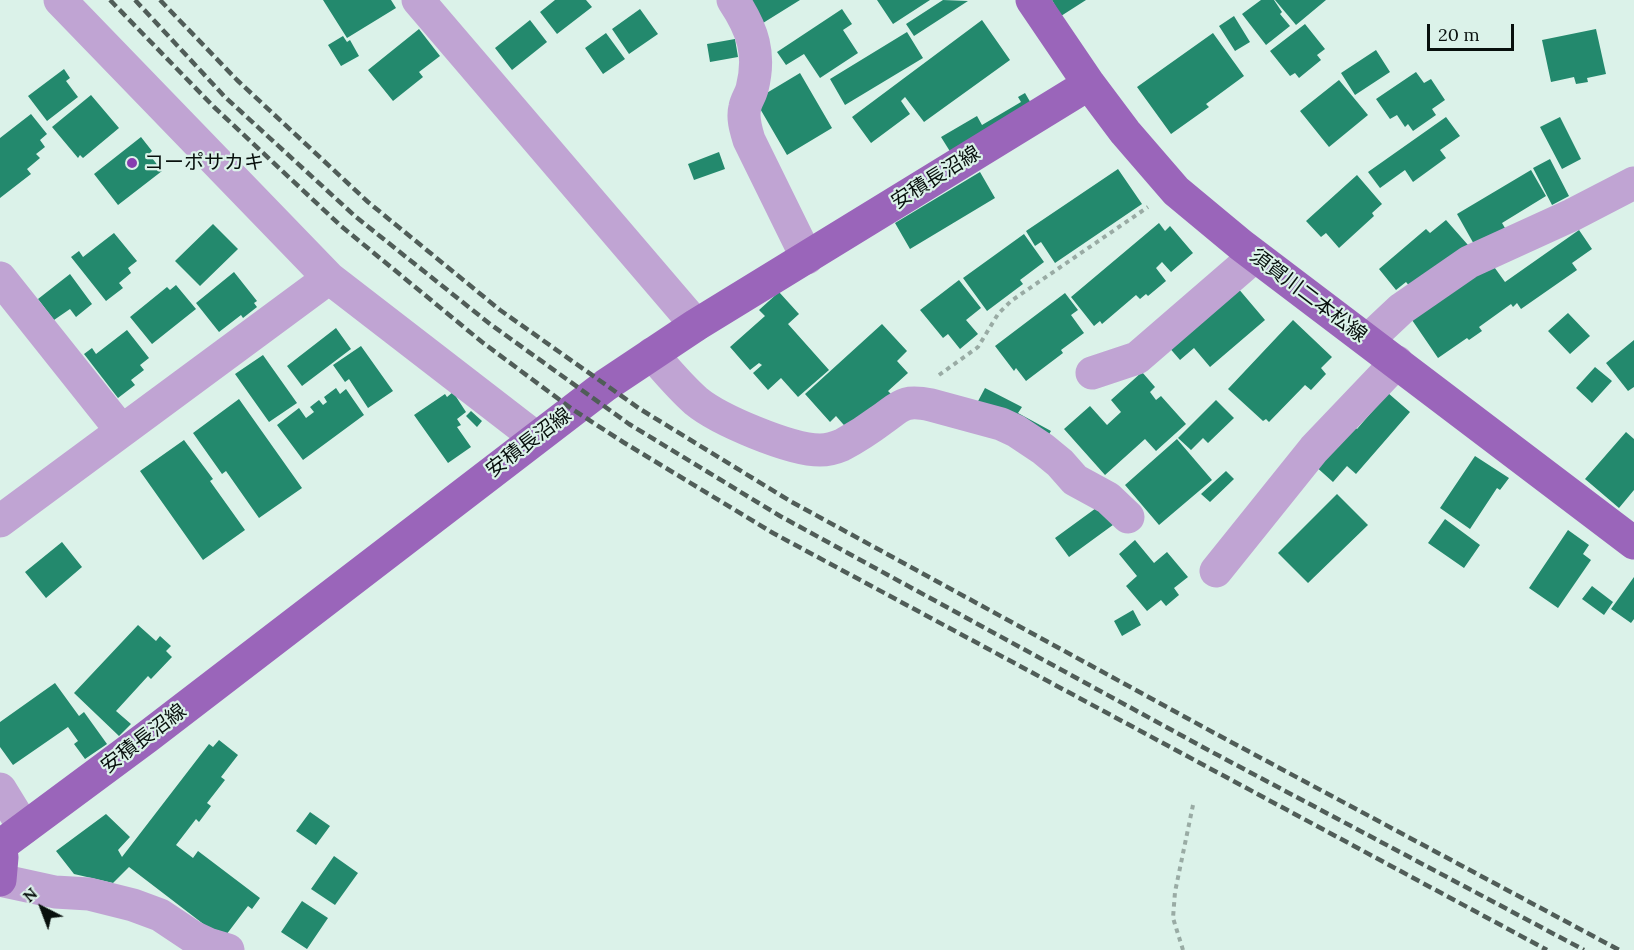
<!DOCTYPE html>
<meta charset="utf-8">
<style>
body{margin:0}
#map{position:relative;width:1634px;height:950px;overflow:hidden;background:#dbf2e9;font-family:Lora,serif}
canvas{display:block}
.north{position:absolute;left:12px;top:878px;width:60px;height:60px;-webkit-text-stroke:4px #dbf2e9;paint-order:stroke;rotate:318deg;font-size:16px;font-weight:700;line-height:24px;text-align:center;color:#08100d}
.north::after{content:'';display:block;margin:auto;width:21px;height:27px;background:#08100d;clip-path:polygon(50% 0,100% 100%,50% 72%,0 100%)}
.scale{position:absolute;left:1427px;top:24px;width:87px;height:27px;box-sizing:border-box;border:3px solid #08100d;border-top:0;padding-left:8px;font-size:18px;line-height:21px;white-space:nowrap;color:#08100d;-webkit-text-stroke:4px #dbf2e9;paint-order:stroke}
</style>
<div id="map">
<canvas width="1634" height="950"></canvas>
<div class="north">N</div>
<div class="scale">20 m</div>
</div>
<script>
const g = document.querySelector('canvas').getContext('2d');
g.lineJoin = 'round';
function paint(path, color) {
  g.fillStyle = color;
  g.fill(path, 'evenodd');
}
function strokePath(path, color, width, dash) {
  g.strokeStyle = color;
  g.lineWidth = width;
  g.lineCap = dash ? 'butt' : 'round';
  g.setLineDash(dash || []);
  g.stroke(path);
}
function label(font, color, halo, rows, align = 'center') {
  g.font = font + ' Lora,"Noto Sans JP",serif';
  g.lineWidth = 4.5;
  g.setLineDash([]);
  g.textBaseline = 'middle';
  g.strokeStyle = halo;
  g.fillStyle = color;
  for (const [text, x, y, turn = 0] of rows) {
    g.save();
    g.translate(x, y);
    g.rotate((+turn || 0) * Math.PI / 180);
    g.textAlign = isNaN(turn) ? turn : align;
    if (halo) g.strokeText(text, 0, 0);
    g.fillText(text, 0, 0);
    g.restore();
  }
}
const building = new Path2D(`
 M323 0H391L396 8 347 38Z
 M555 0H586L592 7 557 34 540 12Z
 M749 0H800L763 23Z
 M877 0H930L893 24Z
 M943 0 968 1 914 36 906 24Z
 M1052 0H1086L1061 16Z
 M1261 0H1274L1282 12 1280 14 1290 26 1266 45 1242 14Z
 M1275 0H1326L1296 25Z
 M640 9 658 34 629 54 612 29Z
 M842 9 852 24 843 30 858 53 820 78 804 54 786 65 777 52Z
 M1234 16 1250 42 1235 51 1219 26Z
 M530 20 547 42 512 70 495 48Z
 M982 20 1010 60 924 122 905 97 901 101 910 114 871 143 852 117Z
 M1305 24 1325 49 1317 55 1321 60 1299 78 1295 73 1290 76 1270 51Z
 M419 29 440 56 419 72 423 77 393 101 368 70Z
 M1596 29 1606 74 1587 78 1588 82 1576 84 1574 77 1551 82 1542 40Z
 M907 32 923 58 845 105 830 79Z
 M606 33 625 59 603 74 585 48Z
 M1213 33 1244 76 1206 104 1209 107 1171 134 1137 87Z
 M343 36 347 42 350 40 359 56 341 66 328 45Z
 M735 39 738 57 710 62 707 44Z
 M1376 50 1390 72 1355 95 1341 73Z
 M64 69 70 78 66 81 78 97 47 121 28 96Z
 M1416 72 1424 83 1431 79 1445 100 1432 109 1436 115 1413 131 1408 124 1405 127 1397 115 1390 119 1376 99Z
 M800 73 832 128 787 155 755 100Z
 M1339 80 1368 115 1329 147 1300 111Z
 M1025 93 1032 105 951 153 941 137 977 116 982 125 1021 102 1018 97Z
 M91 95 119 128 83 158 80 155 78 158 52 127Z
 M31 114 47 134 40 140 45 147 36 154 40 158 27 169 31 174 0 198V138Z
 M1446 117 1460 136 1440 150 1446 158 1413 182 1405 170 1380 188 1368 172Z
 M1560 117 1581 159 1562 169 1540 127Z
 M141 137 152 151 149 154 162 171 118 205 94 174Z
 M719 152 725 169 694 180 688 164Z
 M1550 159 1569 196 1552 205 1533 168Z
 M1118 169 1142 204 1055 263 1041 242 1035 246 1026 231Z
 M1531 170 1546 196 1502 223 1505 228 1475 246 1457 214Z
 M980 172 995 198 910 249 895 223Z
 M1357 175 1382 204 1372 213 1374 216 1339 248 1326 233 1321 237 1306 221Z
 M1446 220 1468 245 1411 288 1406 282 1396 290 1379 269 1426 229 1430 233Z
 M1159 223 1165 231 1170 226 1193 253 1171 272 1162 262 1156 268 1166 281 1148 296 1146 294 1140 299 1136 295 1102 324 1100 321 1094 326 1071 297Z
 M213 224 238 249 200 286 175 261Z
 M1579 230 1592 249 1572 263 1577 270 1521 309 1517 303 1513 307 1511 304 1479 327 1482 331 1469 340 1467 338 1438 358 1412 320 1492 264 1505 282Z
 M114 233 137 261 128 268 131 273 119 283 123 288 106 301 71 257 79 251 83 257Z
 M1024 234 1044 262 1020 280 1023 284 987 311 963 278Z
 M234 272 257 301 254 303 257 307 243 318 241 315 219 332 196 303Z
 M70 274 92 304 76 317 70 309 54 320 38 299Z
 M959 280 981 308 966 320 978 334 960 349 948 334 943 338 920 310Z
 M176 285 196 309 152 344 130 317 167 287 170 290Z
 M1237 287 1265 320 1210 367 1194 348 1180 360 1167 345Z
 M779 292 799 314 788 324 829 370 798 397 781 378 768 390 753 373 762 365 759 363 750 370 730 347 765 316 759 310Z
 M1065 293 1078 310 1071 315 1084 333 1061 350 1063 353 1026 381 1016 368 1014 371 995 346Z
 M1568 313 1590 336 1570 354 1548 331Z
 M1293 320 1332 357 1321 368 1326 374 1311 390 1305 385 1269 422 1266 419 1263 421 1228 389Z
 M882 324 907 351 897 361 908 373 888 391 891 394 850 432 836 416 830 422 805 394Z
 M336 328 351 349 302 386 287 366Z
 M127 330 149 358 140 365 144 370 131 380 135 385 118 398 84 354 92 348 96 354Z
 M1634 340V387L1628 391 1606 363Z
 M361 346 393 391 368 408 349 379 345 382 333 365Z
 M263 355 297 403 269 422 235 374Z
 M1595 367 1612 381 1592 403 1576 388Z
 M1142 372 1155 387 1150 392 1156 400 1161 396 1186 424 1156 451 1145 439 1105 475 1064 429 1090 406 1107 425 1121 412 1111 400Z
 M336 388 340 394 346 389 364 415 303 460 277 425 299 408 306 418 314 412 310 407 319 400 323 405 327 402 324 397Z
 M985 388 1022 407 1018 413 1051 431 1045 441 976 405Z
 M453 392 466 412 457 419 461 425 457 427 471 447 448 463 414 415 445 394 447 397Z
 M1388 393 1410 412 1356 474 1347 466 1333 482 1314 465 1350 423 1357 429Z
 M239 399 302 488 259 518 226 471 222 474 193 433Z
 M1216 400 1234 418 1208 443 1203 438 1191 450 1178 438Z
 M471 411 482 421 477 427 466 416Z
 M1626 432 1634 439V490L1619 508 1585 479Z
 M1177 439 1212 480 1159 525 1125 485Z
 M184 440 213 479 210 481 245 530 203 560 140 471Z
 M1475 456 1509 478 1500 490 1497 488 1470 529 1440 508Z
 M1226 471 1234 479 1210 502 1201 494Z
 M1337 494 1368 525 1308 583 1278 553Z
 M1103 503 1117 522 1069 557 1055 538Z
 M1445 519 1480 545 1464 568 1428 543Z
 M1568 530 1589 545 1583 554 1591 560 1558 608 1529 588Z
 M1135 540 1154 563 1167 552 1188 577 1174 588 1179 595 1166 606 1161 600 1147 611 1126 586 1137 576 1119 554Z
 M62 542 82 567 46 598 25 572Z
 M1634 577V619L1631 623 1611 609Z
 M1592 586 1613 602 1604 615 1582 599Z
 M1133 610 1141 625 1122 636 1114 621Z
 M138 625 156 641 160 636 171 646 166 651 172 657 151 679 148 676 116 711 131 724 119 736 74 693Z
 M55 683 79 716 84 712 107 744 85 759 74 744 78 741 68 727 13 765 0 747V722Z
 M219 740 238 755 221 777 225 780 207 803 211 806 199 822 196 819 176 845 193 858 198 851 260 898 252 909 248 906 223 939 129 867 113 883 74 874 56 851 106 814 130 837 118 850 122 857 209 744 213 747Z
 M310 812 330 826 316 845 296 831Z
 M334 856 358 873 335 905 311 889Z
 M302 901 328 918 307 949 281 932Z`);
const path = new Path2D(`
 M939 375 978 347 998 314 1011 301 1148 207
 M1183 950 1173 918 1175 892 1193 805`);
const minor = new Path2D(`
 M60 0 329 278 535 437
 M418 0 696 325
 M733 0C753 30 761 54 752 89 750 96 746 101 745 107 742 118 746 130 749 140L807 258
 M0 278 121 430
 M1368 340 1401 309 1469 262 1572 215 1634 183
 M652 354C666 370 680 387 696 401 719 420 790 450 820 450 827 450 835 448 842 445 855 438 869 429 881 420 901 406 903 399 931 405L1001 424 1016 431 1043 449 1060 463 1075 480 1108 498 1128 517
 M1092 373 1137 358 1255 256
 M0 521 329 278
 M1216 571 1314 449 1397 362
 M0 789 24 828
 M0 880 55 892 89 894 133 905 160 915 193 937 208 944 228 950`);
const major = new Path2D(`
 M1032 0 1089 84 1125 132 1176 191 1241 245 1634 543
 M0 846 147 737 606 385 696 325 1089 84
 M0 851 2 857 0 880`);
const rail = new Path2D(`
 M110 0 214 107 341 226 482 342 572 409 623 442 773 533 1547 950
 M135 0 225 97 356 217 490 324 629 424 780 516 1210 751 1584 950
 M160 0 237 80 368 202 500 310 640 409 790 501 1218 735 1619 950`);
const markers = [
 [132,163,6,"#873daf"]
];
const poiNames = [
 ["コーポサカキ",144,163]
];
const streetNames = [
 ["安積長沼線",936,178,-32],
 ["須賀川二本松線",1308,296,37],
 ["安積長沼線",529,443,-37],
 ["安積長沼線",144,739,-37]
];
paint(building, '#23896d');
strokePath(path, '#99aba4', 4, [4.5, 4.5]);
strokePath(minor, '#c0a4d3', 33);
strokePath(major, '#9a65ba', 33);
strokePath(rail, '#505d58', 4.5, [9, 4.5]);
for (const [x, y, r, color] of markers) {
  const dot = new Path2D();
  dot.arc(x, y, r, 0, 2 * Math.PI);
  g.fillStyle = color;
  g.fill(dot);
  strokePath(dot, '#dbf2e9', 2);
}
label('20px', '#08100d', '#dbf2e9', poiNames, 'left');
label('20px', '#08100d', '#dbf2e9', streetNames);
</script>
